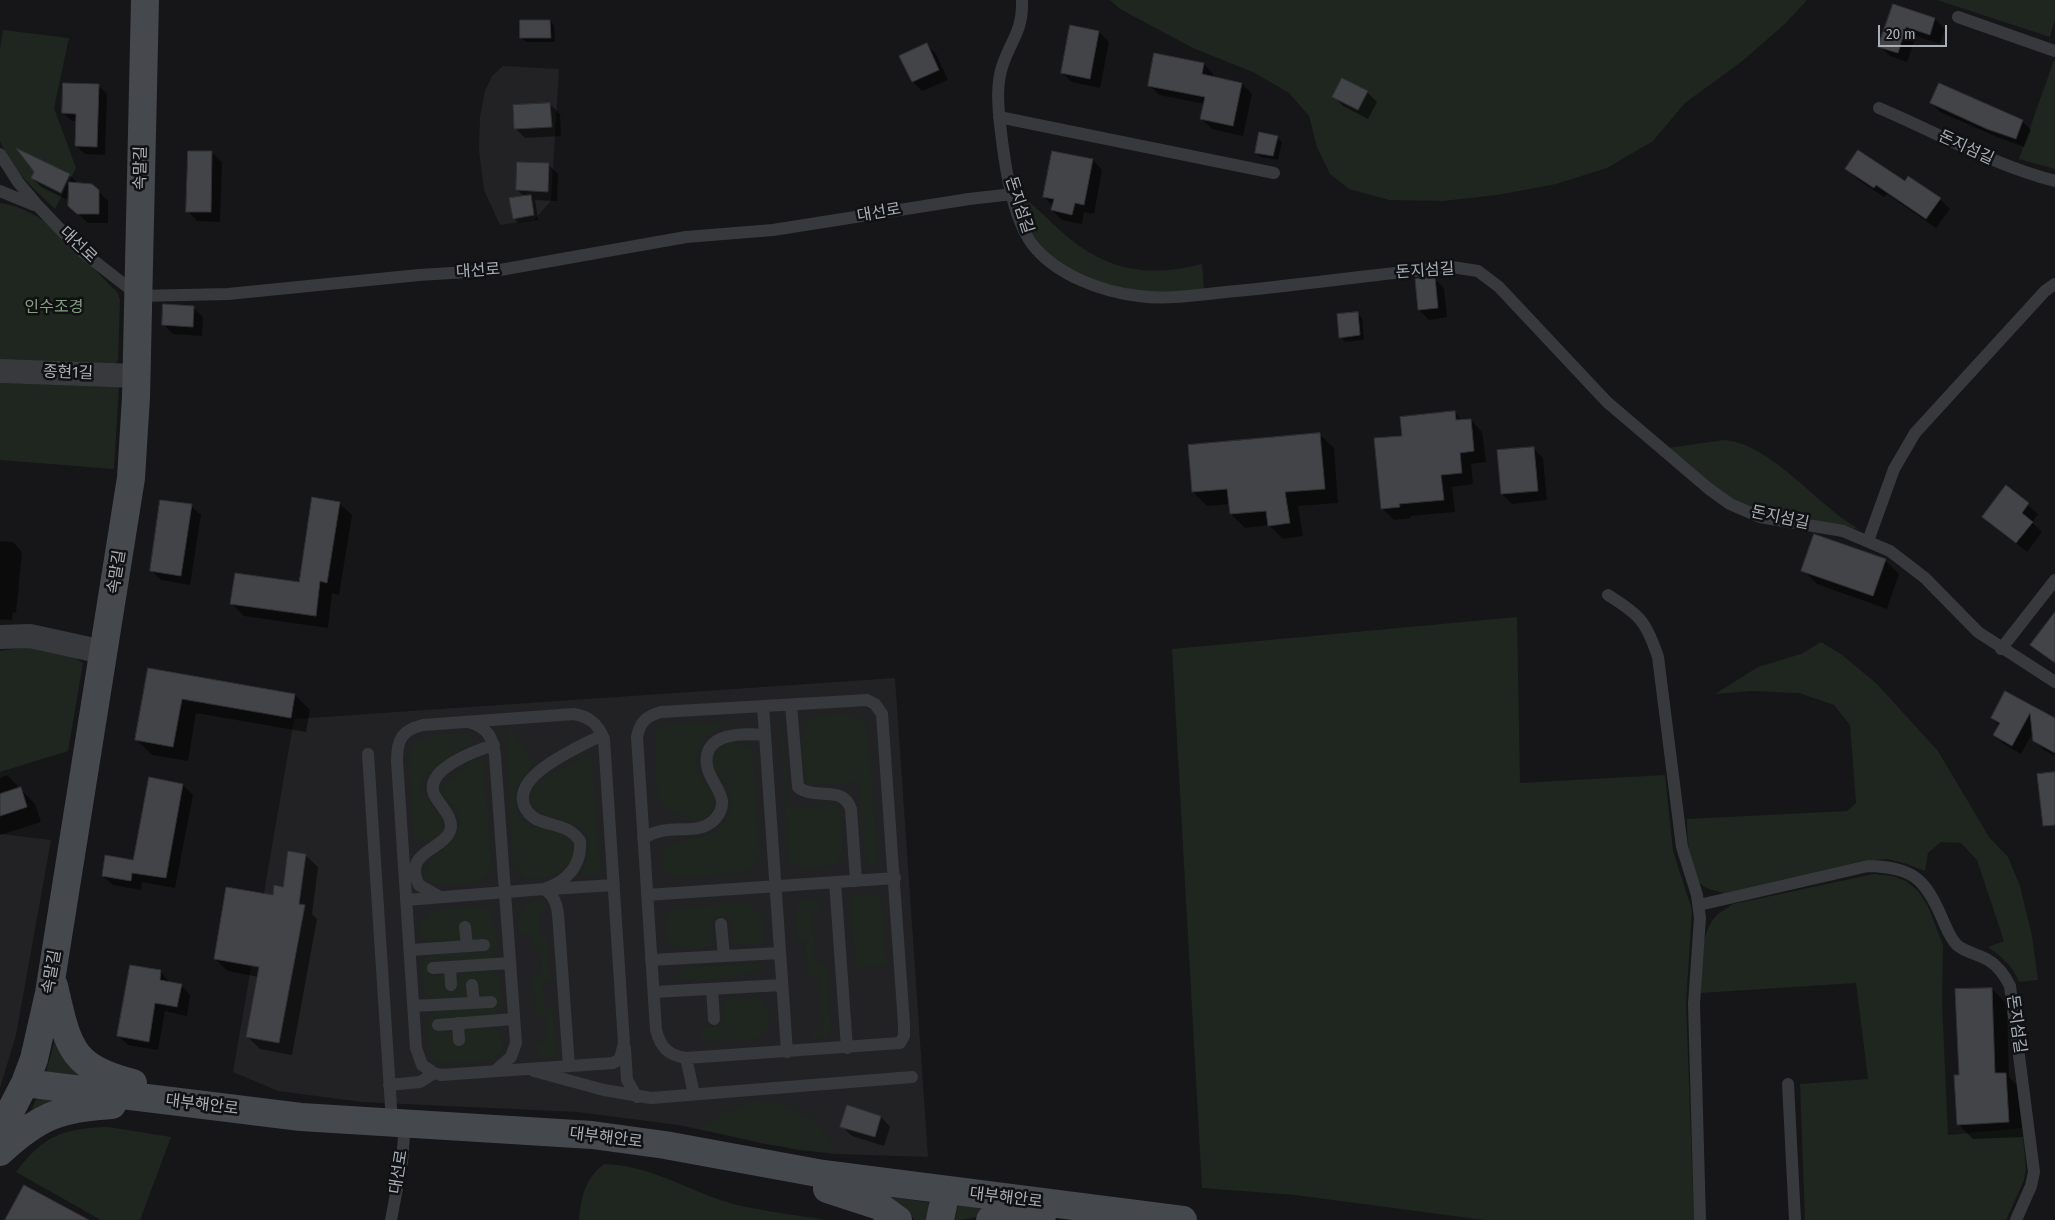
<!DOCTYPE html>
<meta charset="utf-8">
<style>
body{margin:0}
#map{position:relative;width:2055px;height:1220px;overflow:hidden;background:#161618;font-family:"Fira Sans Condensed",sans-serif}
canvas{display:block}
.scale{position:absolute;left:1878px;top:25px;width:69px;height:22px;box-sizing:border-box;border:2px solid #a9afb7;border-top:0;padding-left:6px;font-size:15px;line-height:18px;white-space:nowrap;color:#a9afb7;-webkit-text-stroke:4px #111113;paint-order:stroke}
</style>
<div id="map">
<canvas width="2055" height="1220"></canvas>
<div class="scale">20 m</div>
</div>
<script>
const g = document.querySelector('canvas').getContext('2d');
g.lineJoin = 'round';
function paint(path, color) {
  g.fillStyle = color;
  g.fill(path, 'evenodd');
}
function strokePath(path, color, width, dash) {
  g.strokeStyle = color;
  g.lineWidth = width;
  g.lineCap = dash ? 'butt' : 'round';
  g.setLineDash(dash || []);
  g.stroke(path);
}
function label(font, color, halo, rows, align = 'center') {
  g.font = font + ' "Fira Sans Condensed","Noto Sans KR",sans-serif';
  g.lineWidth = 5;
  g.setLineDash([]);
  g.textBaseline = 'middle';
  g.strokeStyle = halo;
  g.fillStyle = color;
  for (const [text, x, y, turn = 0] of rows) {
    g.save();
    g.translate(x, y);
    g.rotate((+turn || 0) * Math.PI / 180);
    g.textAlign = isNaN(turn) ? turn : align;
    if (halo) g.strokeText(text, 0, 0);
    g.fillText(text, 0, 0);
    g.restore();
  }
}
const built = new Path2D(`
 M503 66 559 69 551 201 534 220 500 225 484 190 479 150 480 117 485 91 492 76Z
 M895 678 928 1157 836 1154 798 1150 678 1125 577 1112 362 1102 278 1091 233 1072 294 719Z
 M0 834 51 840 16 1035 0 1088Z`);
const green = new Path2D(`
 M1110 0H1807L1785 24 1741 62 1685 103 1653 141 1607 168 1556 184 1497 195 1443 201 1389 200 1349 189 1330 174 1317 147 1309 116 1289 93 1255 73 1193 48 1120 9Z
 M1937 0H2055V19L2050 37Z
 M3 30 69 38 54 108 76 168 55 209C33 188 11 169 0 141V49Z
 M2054 60H2055V169L2019 159Z
 M1029 202C1043 213 1055 227 1069 238 1110 272 1152 277 1202 264L1204 289C1174 292 1143 294 1113 287 1073 278 1027 248 1023 204Z
 M0 203C49 209 84 261 118 293L120 300 118 359 116 364 0 361Z
 M0 383 119 387 114 469 0 460Z
 M1725 440C1773 445 1817 506 1859 529 1822 523 1782 521 1747 507 1719 497 1690 466 1667 448Z
 M1517 617 1520 783 1665 775 1673 851 1692 910 1686 1003 1694 1220H1484L1295 1195 1202 1188 1172 649Z
 M1821 642 1841 654 1877 684 1938 751 1989 837 2008 857 2020 886 2032 936 2038 980 2019 982C2012 965 2002 957 1988 947L2004 941 1977 860 1961 843 1941 842 1928 853 1925 871 1907 864 1888 859 1863 861 1725 893C1717 891 1708 890 1702 885 1689 873 1687 836 1687 819L1847 811 1856 803 1850 725 1834 705 1799 693 1751 691 1715 694 1758 667 1801 654Z
 M33 646 66 652 83 663 68 751 0 772V651Z
 M820 714C838 714 859 709 868 728L877 859 872 865 865 860 858 782 807 786C805 763 792 725 820 714Z
 M731 722C711 731 685 753 701 778 704 784 709 789 714 794 715 802 715 810 708 816 693 829 670 807 657 799L655 736 658 729 666 725Z
 M780 724H783L789 808 839 804C840 818 848 859 834 865 829 867 820 867 815 868 804 869 797 870 789 861Z
 M508 729 511 730 532 761C531 778 507 784 517 810 528 838 558 822 571 839 588 860 547 886 524 877L513 863 506 735Z
 M465 733 473 736 471 742 427 774 422 780 421 790C427 798 448 823 442 833 440 836 435 839 432 841 421 842 416 840 413 830L408 758C413 730 443 735 465 733Z
 M735 742 749 748 753 753 760 852 757 863 745 872 679 877C671 875 665 873 663 864 658 830 708 846 723 825 731 814 733 797 727 785 724 779 718 776 715 770 707 755 722 743 735 742Z
 M588 755 592 759 601 875H580C617 804 532 832 528 796L538 781Z
 M481 758 484 761 491 866C488 875 483 880 475 883L428 884 423 877C429 853 471 838 457 811 453 803 444 798 439 790L471 761Z
 M1874 874 1892 876 1906 881 1918 891 1928 906 1943 945 1942 1002 1948 1135 2022 1128 2026 1168 2024 1180 2006 1220H1805L1800 1084 1868 1079 1856 983 1700 993C1702 969 1699 934 1716 916 1721 911 1728 908 1733 904Z
 M881 894 887 965 856 968 850 896Z
 M809 899 816 900 821 905V909H812L816 963 826 962 831 1030 827 1037 812 1038 811 1032H823L819 975 807 976 805 940 796 941 794 912 802 900Z
 M536 901H543L546 904V910L538 911 540 939H548L551 980 543 981 545 1008H553L557 1057 538 1059 537 1042 546 1041 545 1017 536 1018 532 975 542 973 540 948 533 949 532 934 519 935C518 919 518 906 536 901Z
 M741 903C766 908 764 920 766 942L734 945 731 916 711 917 713 946C703 947 691 950 681 948 660 944 662 920 675 908Z
 M474 906 482 907 493 915 498 947 492 957 487 959 429 961V975L443 976 446 978 447 990 457 989 456 973 490 971 499 978C503 989 505 1011 492 1016L435 1018V1030L450 1032 453 1034V1044L464 1043 463 1028 491 1027 497 1029 502 1035 503 1048 498 1055 483 1062 444 1063 435 1060 427 1048 426 1024 431 1014 435 1011 495 1007V996L479 995 477 980 467 981 468 997C428 998 423 1006 422 962L431 954 488 952V938L433 942 423 938 420 928C425 904 454 908 474 906Z
 M764 963C750 983 696 979 672 980L676 974 686 967Z
 M759 998C774 1011 775 1030 755 1039L702 1042V1028L725 1026 723 1000Z
 M56 1036 93 1079 46 1072Z
 M38 1095 67 1101 28 1117Z
 M755 1101C790 1102 823 1120 836 1154L765 1144 699 1129 718 1115Z
 M108 1127 171 1137 140 1220H101L16 1172C43 1136 63 1128 108 1127Z
 M604 1164C647 1165 683 1187 723 1201 755 1211 792 1214 825 1220H579C581 1198 585 1178 604 1164Z
 M874 1194 931 1203 928 1220H915C904 1206 889 1201 874 1194Z
 M958 1205 1009 1210C990 1212 973 1220 955 1220Z`);
const shadow = new Path2D(`
 M1894 6 1935 19 1945 29 1940 44 1916 36 1907 62 1890 56 1880 47Z
 M550 21 554 26 555 42H526L521 38Z
 M1099 32 1109 42 1100 88 1072 82 1062 73Z
 M927 45 936 54 948 80 922 91 913 82Z
 M1204 64 1213 74V77L1242 84 1252 94 1243 136 1212 129 1202 119 1205 104 1159 95 1149 85Z
 M98 85 107 94 105 155 85 154 76 146 77 121H72L63 113Z
 M1367 92 1377 102 1368 119 1343 106 1334 97Z
 M1931 103 2022 121 2031 130 2024 147 1997 137 1940 112Z
 M550 104 560 114 561 136 525 138 515 128Z
 M1277 137 1282 142 1278 160 1261 157 1256 153Z
 M212 153 222 162 220 222 197 221 188 211Z
 M1093 160 1102 170 1094 214 1084 212 1082 224 1062 220 1052 210 1053 206 1044 197Z
 M548 164 558 174 557 201 535 200 538 220 518 223 514 218 525 197 517 190Z
 M1847 169 1905 182 1940 199 1950 209 1936 228 1887 194 1884 197 1857 179Z
 M69 175 79 184 92 185 108 201V223H88L70 206V201L41 187 33 178Z
 M1434 278 1444 288 1447 317 1429 320 1419 310Z
 M193 307 203 317 202 336 173 334 163 324Z
 M1357 313 1362 318 1364 340 1345 342 1341 337Z
 M1454 412 1463 421 1471 420 1482 432 1486 462 1471 464 1473 484 1452 487 1455 512 1410 516 1411 518 1394 520 1382 508Z
 M1320 435 1334 448 1338 503 1298 506 1303 536 1283 539 1269 525 1245 528 1231 514 1230 504 1207 506 1193 492Z
 M1534 449 1543 458 1547 500 1512 504 1502 494Z
 M2006 487 2038 514 2032 522 2042 532 2027 552 1983 517Z
 M339 503 352 515 339 595 332 593 328 628 244 616 232 604 300 583Z
 M191 506 201 515 190 585 161 580 151 570Z
 M0 541 13 542 22 552 16 613 13 612 12 620 0 619Z
 M1885 560 1899 574 1887 609 1817 584 1803 570Z
 M2055 620V664L2032 645Z
 M149 670 295 695 310 710 306 732 196 713 188 761 152 755 137 740Z
 M2006 693 2055 719V756L2044 750 2034 740 2033 732 2021 754 2004 744 1995 735 2000 726 1992 718Z
 M7 775 35 804 41 822 0 835V778Z
 M183 785 193 795 175 888 142 882 141 890 113 885 103 876 134 861Z
 M305 855 318 867 312 914 317 919 292 1055 260 1049 248 1037 259 977 228 971 215 959 284 888Z
 M161 972 170 983 181 985 190 995 187 1016 165 1011 158 1050 128 1045 119 1036Z
 M1992 989 2007 1004 2009 1077 2021 1089 2023 1137 1973 1139 1958 1124 1960 1076Z
 M881 1117 890 1127 884 1146 852 1136 842 1126Z`);
const building = new Path2D(`
 M1893 4 1935 18 1930 35 1906 27 1898 53 1878 47Z
 M520 20H550L551 38H520Z
 M1070 25 1099 31 1090 79 1061 73Z
 M927 43 939 70 912 82 899 56Z
 M1154 53 1204 63 1202 74 1242 83 1233 126 1200 119 1205 97 1148 86Z
 M1342 78 1368 91 1358 110 1332 97Z
 M63 83 99 84 97 147 75 146 76 114 62 113Z
 M1939 83 2023 120 2016 139 1987 129 1930 103Z
 M550 103 552 127 514 129 513 105Z
 M1259 132 1278 136 1273 156 1255 153Z
 M16 148 70 174 61 193 31 178 34 172Z
 M1858 150 1905 181 1908 176 1941 198 1926 219 1876 185 1874 188 1845 169Z
 M188 151H212L211 212H186Z
 M1052 151 1093 159 1084 205 1075 203 1072 215 1051 210 1054 199 1043 197Z
 M517 162 549 163 548 192 516 190Z
 M69 182 92 184 99 190V214H77L68 206Z
 M531 195 534 215 513 219 509 198Z
 M1435 277 1438 308 1418 310 1415 279Z
 M163 304 194 306 193 327 162 325Z
 M1358 312 1360 335 1339 338 1337 314Z
 M1455 411 1456 420 1471 419 1474 451 1460 453 1462 473 1441 475 1444 500 1399 504 1400 507 1381 509 1374 438 1402 436 1400 417Z
 M1320 433 1325 489 1285 492 1290 523 1268 526 1266 511 1230 514 1227 489 1192 492 1188 445Z
 M1534 447 1538 491 1501 494 1497 450Z
 M2006 485 2029 503 2022 513 2033 522 2016 543 1982 517Z
 M312 497 340 502 327 583 320 581 316 616 230 604 235 573 299 582Z
 M160 500 192 504 181 576 150 571Z
 M1814 534 1886 559 1873 596 1801 571Z
 M2055 612V663L2030 645Z
 M148 668 295 694 291 718 182 699 173 747 135 740Z
 M2005 691 2055 718V753L2033 741 2030 713 2012 746 1993 735 2000 723 1991 718Z
 M2055 772V825L2043 826 2037 774Z
 M149 777 183 784 166 878 132 873 131 881 102 876 105 855 133 860Z
 M21 787 27 807 0 816V794Z
 M288 851 306 854 299 904 305 905 279 1043 246 1037 259 967 214 959 226 887 273 895 274 885 283 887Z
 M130 965 161 970 160 980 182 984 177 1007 155 1003 149 1042 117 1036Z
 M1992 988 1995 1073H2006L2009 1122 1957 1125 1954 1075H1959L1955 989Z
 M847 1105 881 1116 875 1137 840 1127Z
 M24 1185 89 1220H5Z`);
const lane = new Path2D(`
 M1022 0C1023 31 1012 38 1003 64 996 83 998 105 1000 124 1004 159 1011 215 1032 244 1056 275 1102 292 1139 296 1167 300 1198 295 1226 292 1301 285 1376 274 1452 267L1478 271 1499 287 1607 402 1709 489 1730 504 1760 517 1843 531 1890 551 1925 578 1978 632 2055 682
 M1958 17 2055 51
 M1879 108C1938 133 1993 165 2055 181
 M999 117 1274 173
 M0 154 18 182 39 207 80 250 139 296 228 294 419 275 500 270 686 237 773 230 969 199 1013 194
 M0 191 34 205
 M1868 541 1894 469 1915 433 2045 291 2055 284
 M1608 595C1640 615 1646 621 1658 657L1682 847 1697 895 1700 918 1694 1004 1700 1220
 M2001 649 2055 580
 M867 700 875 704 882 714 904 1024V1036L900 1043 686 1058C668 1055 661 1048 656 1030L637 737C640 722 646 716 661 712Z
 M791 705 798 787C815 801 843 784 851 809L856 881
 M763 706 787 1052
 M469 722C488 728 493 737 495 756L516 1043 511 1057 495 1071
 M368 754 392 1122
 M643 838C649 835 655 832 661 831 680 826 701 835 716 818 733 797 709 784 707 765 702 732 744 733 765 735
 M835 882 847 1048
 M544 889C566 882 582 866 580 841 568 824 553 827 536 819 531 816 526 811 524 805 513 774 580 747 602 735
 M551 889 614 885
 M647 895 895 878
 M440 897 419 885C402 852 443 850 450 831 455 818 439 805 434 794 424 769 477 750 494 745
 M406 900 544 889C558 897 558 912 559 927L569 1066
 M1699 905 1868 866C1912 867 1925 878 1942 918 1946 927 1950 938 1957 945 1966 953 1979 954 1988 960 1999 966 2005 976 2010 986L2034 1172 2031 1186 2016 1220
 M721 924 724 956
 M465 927 467 946
 M410 950 484 945
 M651 960 780 953
 M450 967 451 985
 M433 968 510 963
 M472 985 474 1003
 M712 989 714 1019
 M654 992 782 985
 M413 1006 491 1002
 M458 1023 459 1040
 M438 1025 514 1019
 M625 1048 627 1080 637 1097
 M686 1058 694 1094
 M534 1071 604 1090 651 1098 912 1077
 M1788 1084 1795 1220
 M389 1085 420 1082 434 1073 441 1075 613 1063 620 1059 624 1043 604 739C598 724 590 717 574 714L423 725C402 730 397 739 397 761L416 1048 422 1065 434 1073
 M391 1220 402 1162 405 1123`);
const street = new Path2D(`
 M0 371 137 376
 M0 637 30 636 103 652`);
const secondary = new Path2D(`
 M54 986C68 1045 69 1067 133 1083
 M25 1083 301 1117 592 1135 665 1145 823 1174 1183 1220
 M0 1131 25 1083 34 1059 49 993 131 478 136 397 145 0
 M0 1152C39 1116 60 1108 112 1105
 M827 1189 879 1206 898 1220
 M940 1220 946 1191
 M990 1220 1043 1213`);
const streetNames = [
 ["돈지섬길",1966,148,25],
 ["속말길",141,168,-89],
 ["돈지섬길",1019,205,72],
 ["대선로",879,213,-10],
 ["대선로",78,245,44],
 ["대선로",478,271,-4],
 ["돈지섬길",1425,271,-4],
 ["종현1길",68,373,2],
 ["돈지섬길",1780,518,12],
 ["속말길",117,572,-81],
 ["속말길",52,972,-80],
 ["돈지섬길",2016,1024,82],
 ["대부해안로",202,1105,7],
 ["대부해안로",606,1138,7],
 ["대선로",399,1172,-81],
 ["대부해안로",1006,1198,7]
];
const parkNames = [
 ["인수조경",54,308]
];
paint(built, '#222225');
paint(green, '#1e261f');
paint(shadow, '#0007');
paint(building, '#434448');
strokePath(building, '#303034', 1);
strokePath(lane, '#37393d', 12);
strokePath(street, '#37393d', 24);
strokePath(secondary, '#45484d', 28);
label('16px', '#a9afb7', '#111113', streetNames);
label('16px', '#82a280', '#111113', parkNames);
</script>
